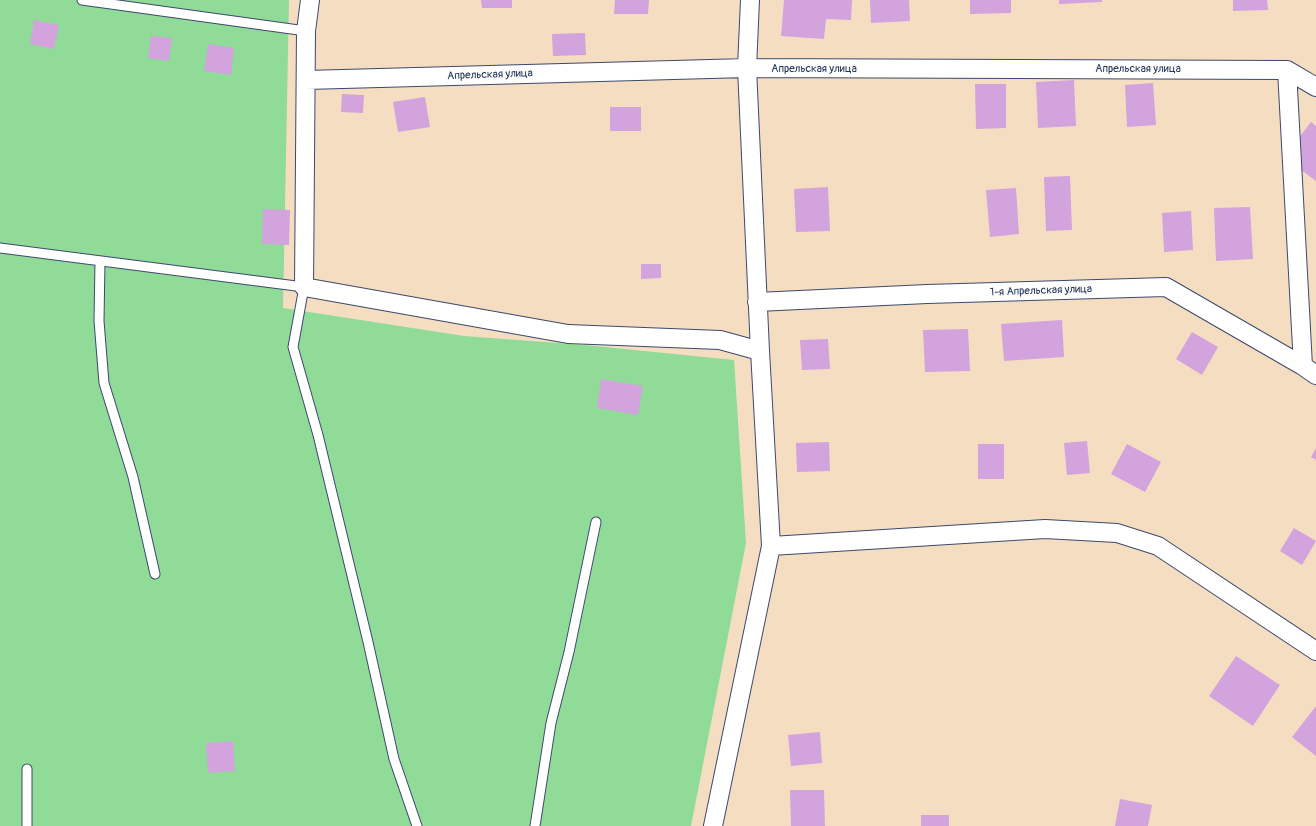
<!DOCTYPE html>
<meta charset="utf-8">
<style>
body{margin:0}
canvas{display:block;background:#f5ddc1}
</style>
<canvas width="1316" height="826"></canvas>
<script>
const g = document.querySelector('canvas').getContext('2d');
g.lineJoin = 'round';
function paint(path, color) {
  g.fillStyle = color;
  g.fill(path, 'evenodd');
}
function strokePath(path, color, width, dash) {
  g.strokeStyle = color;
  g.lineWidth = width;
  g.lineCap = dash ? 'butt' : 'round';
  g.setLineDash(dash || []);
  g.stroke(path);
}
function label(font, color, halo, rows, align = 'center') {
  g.font = font + ' Pangolin,sans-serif';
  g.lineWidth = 3;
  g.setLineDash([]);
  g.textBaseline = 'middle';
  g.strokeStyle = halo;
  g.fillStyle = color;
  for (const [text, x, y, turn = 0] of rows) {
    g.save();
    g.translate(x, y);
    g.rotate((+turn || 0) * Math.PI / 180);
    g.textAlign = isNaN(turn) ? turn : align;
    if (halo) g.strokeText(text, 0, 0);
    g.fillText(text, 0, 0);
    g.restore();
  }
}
const green = new Path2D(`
 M0 0H289L283 308 464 336 585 345 734 360 746 543 691 826H0Z`);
const building = new Path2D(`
 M481 0H512V8H482Z
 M615 0H649L648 14H614Z
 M784 0H852L851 20 826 19 824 39 781 36Z
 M870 0H909L910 21 871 23Z
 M970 0H1011V13L970 14Z
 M1059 0H1102V2L1059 4Z
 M1233 0H1267L1268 10 1233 11Z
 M34 20 59 25 54 49 30 44Z
 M585 33 586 55 553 56 552 34Z
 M151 36 172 38 169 61 148 58Z
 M208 44 234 48 231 75 204 71Z
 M1074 80 1076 126 1038 128 1036 82Z
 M1153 83 1156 125 1127 127 1125 85Z
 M975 84H1006V128L976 129Z
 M342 94 364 95 363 113 341 112Z
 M425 97 430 127 398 132 393 102Z
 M610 107H641V131H610Z
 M1311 122 1316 126V181L1284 157Z
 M1070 176 1072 230 1046 231 1044 177Z
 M828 187 830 231 796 232 794 189Z
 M1016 188 1019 234 990 237 986 190Z
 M1250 207 1253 259 1216 261 1214 208Z
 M263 209 290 210 289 245 262 244Z
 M1191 211 1193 250 1164 252 1162 213Z
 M641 264H661V278L641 279Z
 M1062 320 1064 357 1004 361 1001 324Z
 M968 329 970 371 925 372 923 330Z
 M1192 332 1218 347 1202 375 1176 359Z
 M828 339 830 369 802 370 800 340Z
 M601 379 643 386 638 415 597 408Z
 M1087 441 1090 473 1067 475 1064 443Z
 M829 442 830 471 797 472 796 443Z
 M978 444H1004V479H978Z
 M1127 444 1161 462 1145 492 1111 474Z
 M1316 448V460L1311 457Z
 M1294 528 1316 541 1302 565 1280 551Z
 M1236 656 1280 685 1253 726 1209 696Z
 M1316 706V756L1292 737Z
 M820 732 822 763 791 766 788 735Z
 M233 741 235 771 208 773 206 743Z
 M790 790H824L825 826H791Z
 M1120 799 1152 805 1148 826H1115Z
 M921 815H949V826H921Z`);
const service = new Path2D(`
 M82 0 306 31
 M0 248 304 287 293 347 318 435 368 642 394 759 417 826
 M100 261 99 321 104 383 133 477 155 574
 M27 769V826
 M535 826 551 723 569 652 596 522`);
const minor = new Path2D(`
 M310 0 306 31 304 287 568 334 720 340 760 351 771 546 713 826
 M750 0 747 68 760 351
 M1287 70 1303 366 1316 375
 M306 80 747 68 1287 70 1316 87
 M757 302 927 294 1166 287 1303 366
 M771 546 1045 529 1117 533 1158 546 1316 651`);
const streetNames = [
 ["Апрельская улица",814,69],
 ["Апрельская улица",1138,69],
 ["Апрельская улица",490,75,-2],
 ["1-я Апрельская улица",1041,291,-2]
];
paint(green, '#90db98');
paint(building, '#d2a3dd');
strokePath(service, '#3c496d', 11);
strokePath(minor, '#3c496d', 20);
strokePath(service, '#fff', 9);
strokePath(minor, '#fff', 18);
label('11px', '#1b2f5e', '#fdfcf7', streetNames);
</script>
